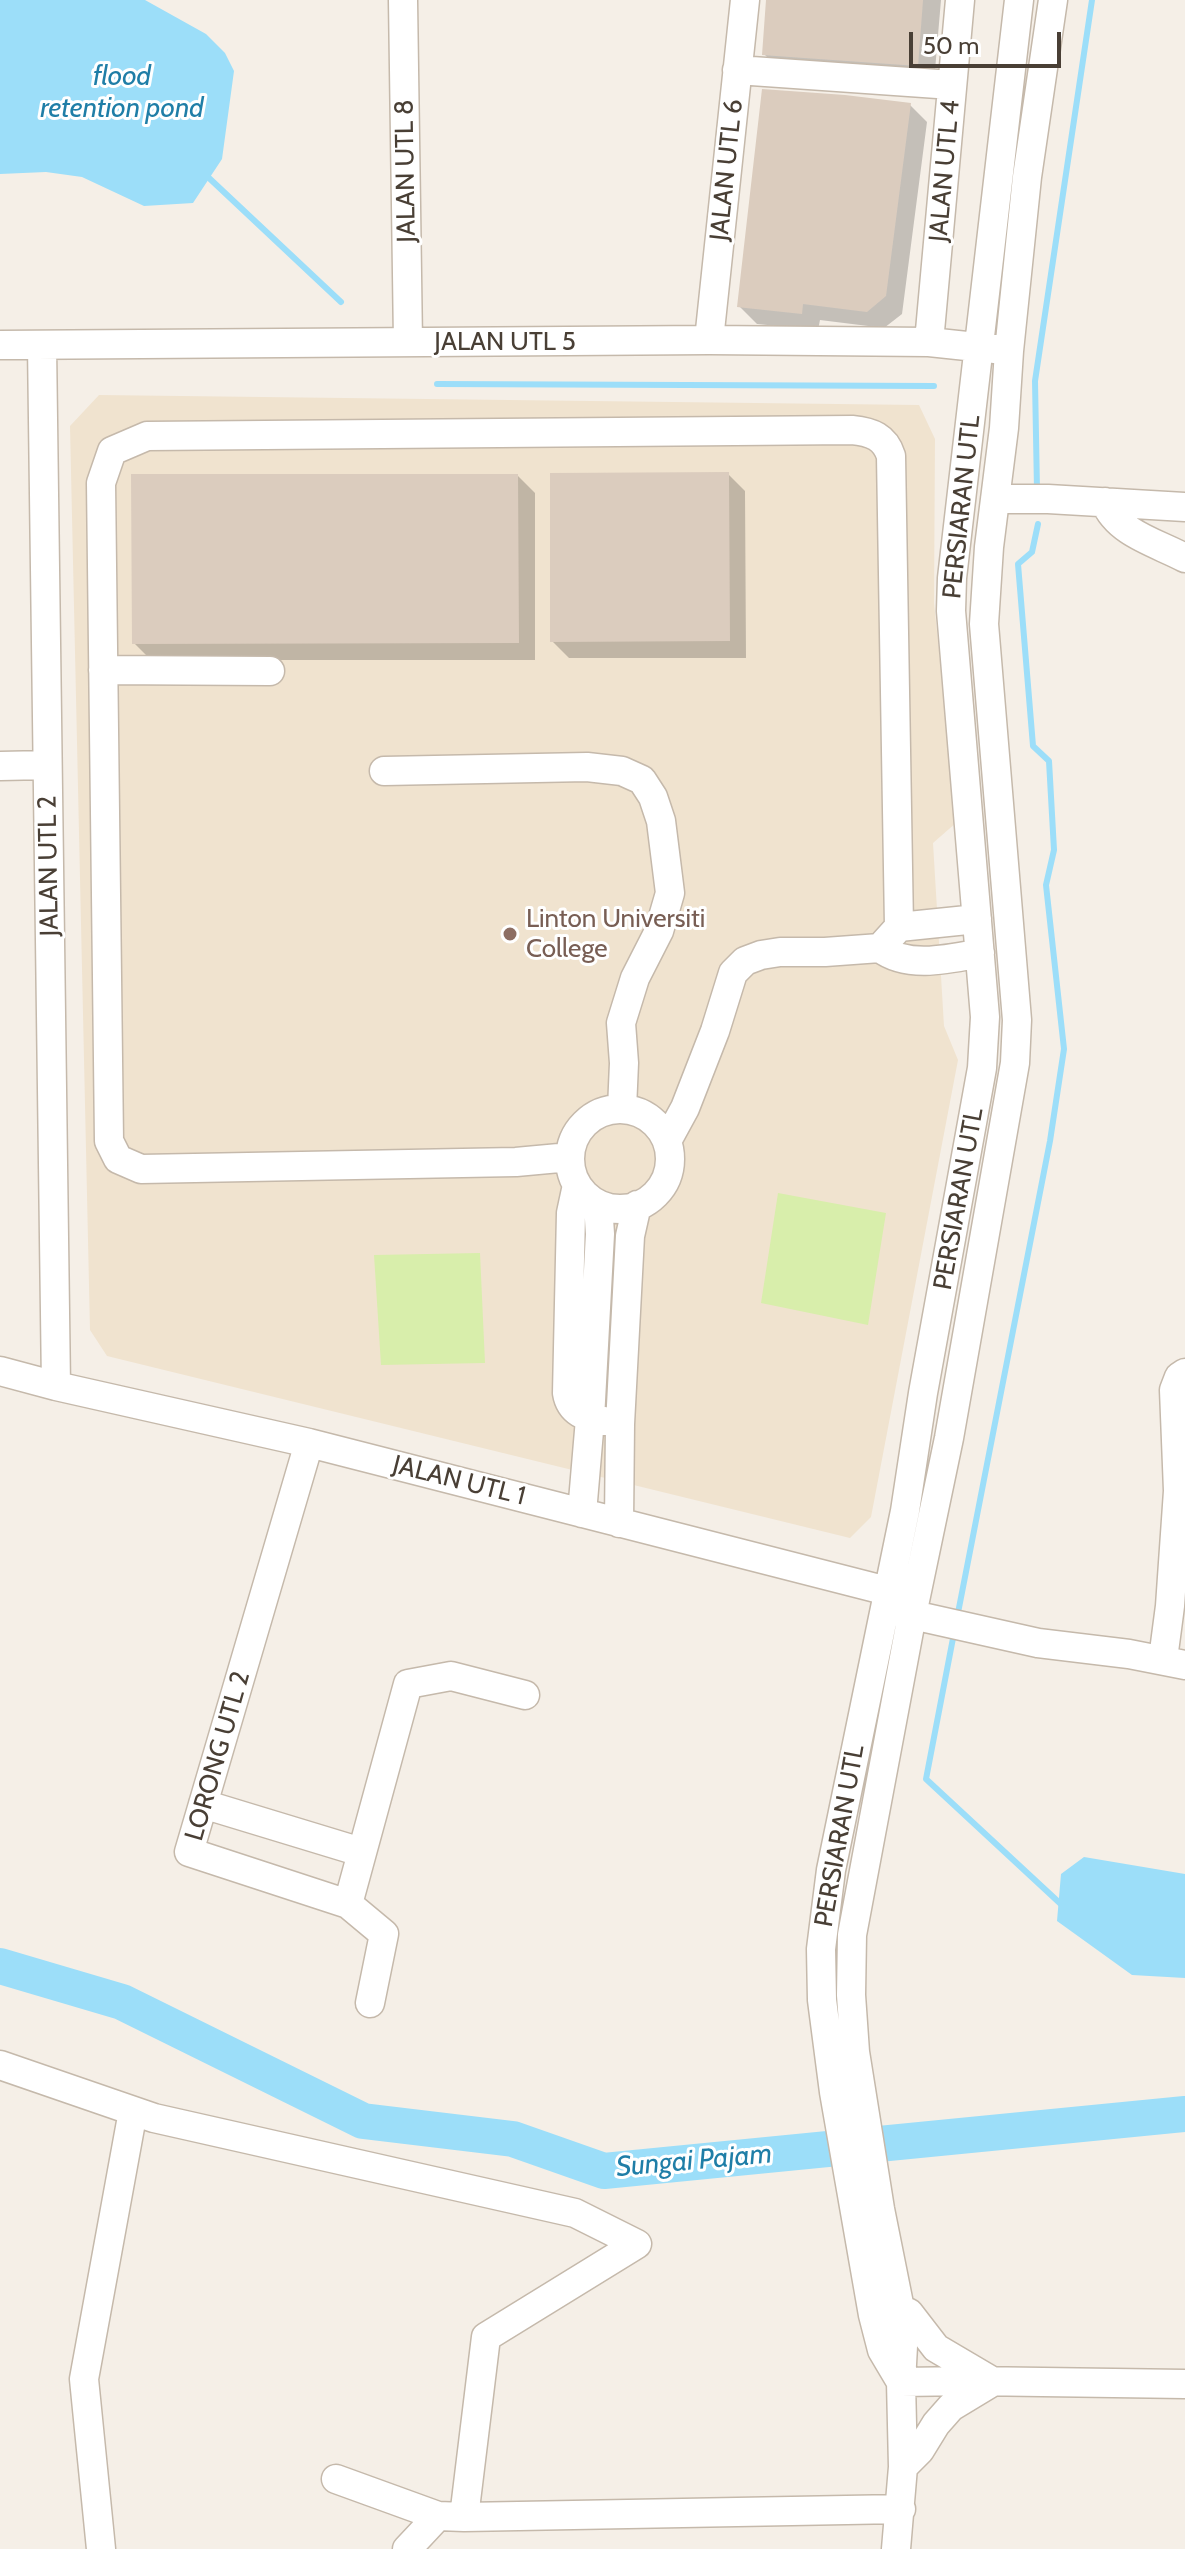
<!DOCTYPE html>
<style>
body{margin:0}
#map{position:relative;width:1185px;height:2549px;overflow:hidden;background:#f5efe7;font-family:Cabin,sans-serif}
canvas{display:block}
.scale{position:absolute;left:909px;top:32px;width:152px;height:36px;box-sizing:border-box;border:4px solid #493f35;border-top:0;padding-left:10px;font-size:24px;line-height:28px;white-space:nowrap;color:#493f35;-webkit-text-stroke:6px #fff;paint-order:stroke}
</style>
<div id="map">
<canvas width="1185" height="2549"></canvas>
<div class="scale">50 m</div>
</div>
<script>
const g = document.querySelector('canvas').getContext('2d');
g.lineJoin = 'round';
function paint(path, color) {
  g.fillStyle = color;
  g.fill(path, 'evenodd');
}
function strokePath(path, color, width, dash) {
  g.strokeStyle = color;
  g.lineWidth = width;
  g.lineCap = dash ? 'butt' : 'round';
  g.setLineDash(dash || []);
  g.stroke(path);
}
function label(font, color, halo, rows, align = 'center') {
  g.font = font + ' Cabin,sans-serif';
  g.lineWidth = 6;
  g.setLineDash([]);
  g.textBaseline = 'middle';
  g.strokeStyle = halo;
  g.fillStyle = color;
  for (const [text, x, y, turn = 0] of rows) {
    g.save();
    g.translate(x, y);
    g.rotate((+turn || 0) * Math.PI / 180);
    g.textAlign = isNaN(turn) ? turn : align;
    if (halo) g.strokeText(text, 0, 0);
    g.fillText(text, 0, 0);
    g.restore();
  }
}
const education = new Path2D(`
 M99 395 919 405 935 439 934 603 957 822 933 843 944 1026 958 1060 871 1517 850 1538 107 1356 90 1330 70 426Z`);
const green = new Path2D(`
 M778 1193 886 1213 868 1325 761 1303Z
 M480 1253 485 1363 381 1365 374 1255Z`);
const water = new Path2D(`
 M0 0H145L206 34 225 53 234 71 222 159 193 203 144 206 82 177 46 172 0 174Z
 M1084 1857 1185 1874V1978L1132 1975 1057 1921 1061 1874Z`);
const shadow = new Path2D(`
 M768 0H941L934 82 781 71 764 54Z
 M910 105 927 122 902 314 884 328 820 320 818 330 757 324 740 307Z
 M728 474 745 491 746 658H569L552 641Z
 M518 476 535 493V660H151L134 643Z`);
const stream = new Path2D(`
 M209 178 341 302
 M437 384 934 386
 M1037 490 1035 381 1092 0
 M957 1618 1050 1141 1064 1049 1046 885 1054 850 1049 761 1033 746 1018 564 1032 552 1038 524
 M954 1633 926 1779 1064 1907`);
const river = new Path2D(`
 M0 1966 122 2002 363 2121 513 2139 604 2171 1185 2114`);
const building = new Path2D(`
 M766 0H923L918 66 762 55Z
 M762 89 845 95 911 103 886 296 867 312 803 304 802 314 737 307Z
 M729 472 730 641 550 642V473Z
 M131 474H518L519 643 132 644Z`);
const minor = new Path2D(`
 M403 0 408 342
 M737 70 952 85
 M709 340 745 0
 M929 342 960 0
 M0 345 709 340 929 342 995 349
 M42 345 56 1386
 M995 499H1048L1185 507
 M1105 502C1117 533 1157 543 1185 558
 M103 670 270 671
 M0 766 47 765
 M384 771 587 767 622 771 642 780 653 797 661 821 670 893 659 931 635 978 621 1023 624 1063 622 1109
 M899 927 977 919
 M570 1159a50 50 0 1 1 100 0a50 50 0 1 1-100 0Z
 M667 1141 685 1108 715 1031 733 973 745 961 761 955 780 952H825L880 948C907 969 949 959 980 953
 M570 1157 516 1162 141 1169 118 1159 109 1141 101 483 112 451 147 436 852 430C872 432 885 437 891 456L899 927 880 948
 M577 1185 571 1213 567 1393C570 1412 586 1418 604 1421
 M0 1371 56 1386 309 1443 907 1596
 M309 1443 189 1852 348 1904 384 1934 370 2003
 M582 1513 590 1419 600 1234 598 1204
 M619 1523 620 1424 630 1236 637 1205
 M895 1611 1038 1643 1129 1654 1185 1665
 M1163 1659 1170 1606 1178 1491 1174 1390 1179 1377 1185 1373
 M203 1804 361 1852
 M348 1904 408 1684 451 1676 525 1695
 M0 2065 154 2118 575 2213 637 2244 486 2337 464 2517
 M900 2309 909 2313 936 2348 992 2381
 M901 2382 882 2350 873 2315 834 2092 822 2000 821 1949 831 1870 905 1511 923 1393 982 1068 985 1017 951 611 952 578 1019 0
 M901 2382 971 2381 1185 2384
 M903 2467 920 2450 936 2424 951 2407 994 2381
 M336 2479 438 2516
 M101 2549 84 2379 133 2111
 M407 2549 438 2516 464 2517 901 2509
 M896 2549 903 2467 901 2382 903 2346 900 2309 880 2209 855 2052 851 1995 852 1935 912 1615 949 1438 1015 1063 1017 1020 984 624 989 547 1004 428 1009 351 1027 177 1053 0`);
const markers = [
 [510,934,8,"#8d6e63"]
];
const streetNames = [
 ["JALAN UTL 6",727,170,-84],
 ["JALAN UTL 8",406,171,-91],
 ["JALAN UTL 4",945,171,-85],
 ["JALAN UTL 5",505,342],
 ["PERSIARAN UTL",962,507,-84],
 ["JALAN UTL 2",49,866,-91],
 ["PERSIARAN UTL",959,1199,-80],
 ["JALAN UTL 1",459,1481,14],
 ["LORONG UTL 2",218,1756,-74],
 ["PERSIARAN UTL",840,1836,-80]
];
const educationNames = [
 ["Linton Universiti",526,919],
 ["College",526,949]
];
const waterNames = [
 ["flood",122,77],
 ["retention pond",122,109],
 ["Sungai Pajam",694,2161,-5]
];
paint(education, '#f0e3cf');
paint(green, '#d8eeab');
paint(water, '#9cdef9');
paint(shadow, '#0003');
strokePath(stream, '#9cdef9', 6);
strokePath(river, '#9cdef9', 36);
paint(building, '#dbccbe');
strokePath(minor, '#c5b9ab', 31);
strokePath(minor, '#fff', 28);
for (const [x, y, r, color] of markers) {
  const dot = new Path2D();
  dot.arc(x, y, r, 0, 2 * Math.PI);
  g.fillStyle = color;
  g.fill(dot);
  strokePath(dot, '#fff', 3);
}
label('26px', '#493f35', '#fff', streetNames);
label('26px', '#785e54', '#fff', educationNames, 'left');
label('italic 28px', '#1f7ea7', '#fff', waterNames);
</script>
